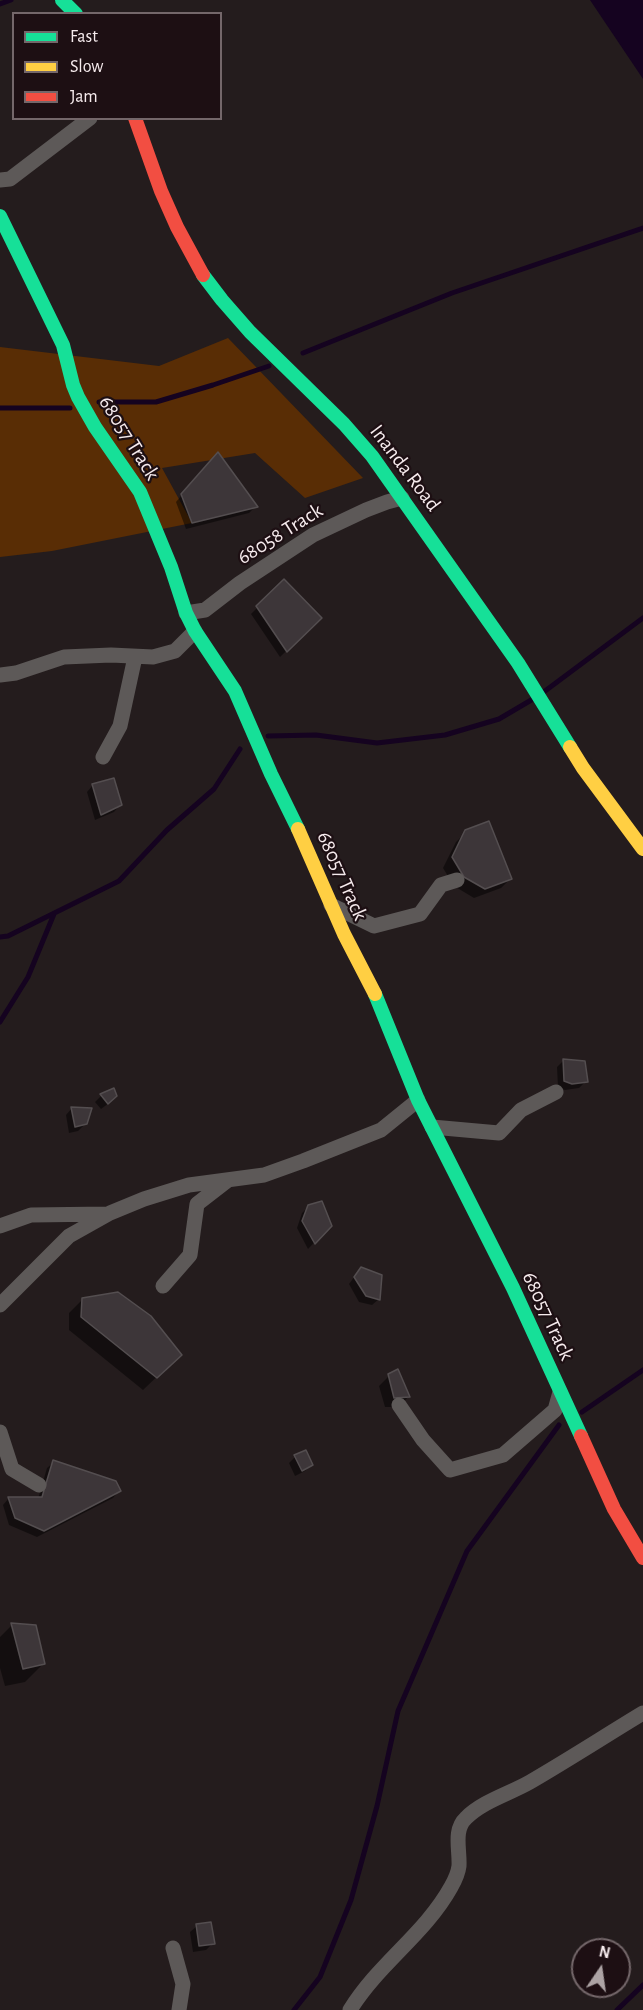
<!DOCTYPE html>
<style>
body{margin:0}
#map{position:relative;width:643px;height:2010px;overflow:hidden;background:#241c1d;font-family:"Alegreya Sans",sans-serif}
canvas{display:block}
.legend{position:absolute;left:12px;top:12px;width:210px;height:108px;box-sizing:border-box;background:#1d0f13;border:2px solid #74676a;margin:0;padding:8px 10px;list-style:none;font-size:18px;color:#f6ebed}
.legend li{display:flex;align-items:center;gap:12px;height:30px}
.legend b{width:30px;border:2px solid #74676a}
.north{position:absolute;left:571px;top:1938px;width:60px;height:60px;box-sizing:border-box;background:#1d0f13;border:2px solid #74676a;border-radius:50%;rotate:13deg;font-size:16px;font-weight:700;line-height:24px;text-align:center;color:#f6ebed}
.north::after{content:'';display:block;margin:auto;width:21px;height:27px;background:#aca3a4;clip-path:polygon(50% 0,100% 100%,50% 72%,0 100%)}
</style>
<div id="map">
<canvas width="643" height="2010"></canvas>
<ul class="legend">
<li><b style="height:8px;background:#16e098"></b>Fast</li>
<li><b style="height:8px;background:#ffcf43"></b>Slow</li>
<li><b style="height:8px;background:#f24e42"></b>Jam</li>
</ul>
<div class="north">N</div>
</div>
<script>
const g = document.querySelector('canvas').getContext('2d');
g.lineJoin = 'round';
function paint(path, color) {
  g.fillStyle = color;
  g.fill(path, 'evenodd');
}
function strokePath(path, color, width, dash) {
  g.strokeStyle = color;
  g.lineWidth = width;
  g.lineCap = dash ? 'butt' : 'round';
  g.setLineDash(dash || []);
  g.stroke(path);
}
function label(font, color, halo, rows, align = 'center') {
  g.font = font + ' "Alegreya Sans",sans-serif';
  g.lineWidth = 4.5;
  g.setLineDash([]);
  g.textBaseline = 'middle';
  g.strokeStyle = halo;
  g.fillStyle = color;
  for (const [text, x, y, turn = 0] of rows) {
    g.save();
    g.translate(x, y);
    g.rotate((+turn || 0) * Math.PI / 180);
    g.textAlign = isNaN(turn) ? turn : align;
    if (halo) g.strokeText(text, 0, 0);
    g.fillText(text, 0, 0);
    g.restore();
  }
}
const green = new Path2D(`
 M228 338 363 478 305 498 255 453 162 468 192 523 52 551 0 557V347L159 366Z`);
const water = new Path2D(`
 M590 0H643V79Z`);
const shadow = new Path2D(`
 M211 460 256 506 249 513 186 529 176 502Z
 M284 581 320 618 280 657 251 614Z
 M93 785 120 805 114 812 95 820 87 792Z
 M466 832 511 878 501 888 474 898 454 886 443 868 456 842Z
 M563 1061 586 1081 579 1088 565 1090 558 1087 557 1067Z
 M113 1090 109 1103 101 1109 95 1102 101 1096Z
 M72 1108 85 1124 78 1131 69 1133 66 1115Z
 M309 1206 331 1225 308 1249 297 1228 302 1213Z
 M355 1276 379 1299 372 1305 359 1302 349 1284Z
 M82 1300 166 1368 143 1390 69 1330V1313Z
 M389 1376 408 1397 399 1407H385L379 1386Z
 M295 1457 311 1465 305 1471 295 1476 289 1463Z
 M54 1462 119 1491 113 1498 37 1537 9 1525 3 1505 9 1498 38 1499 47 1468Z
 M12 1625 35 1626 44 1663 25 1682 5 1686 0 1668V1637Z
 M197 1926 213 1943 206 1950 193 1952 190 1932Z`);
const stream = new Path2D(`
 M0 4 11 0
 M303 353 452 293 643 228
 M99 402H156L213 385 269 366
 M0 408H70
 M541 694 643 618
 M268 736 316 735 377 743 445 735 499 719 533 699
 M0 937 8 936 119 881 167 830 214 789 240 749
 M0 1022 28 977 54 914
 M582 1412 643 1370
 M294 2010 320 1977 351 1900 377 1806 398 1711 467 1551 559 1425
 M617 2010 643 1985`);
const building = new Path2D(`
 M218 452 258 507 192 523 181 494Z
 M284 579 322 618 287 652 256 606Z
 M114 778 122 805 101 815 92 784Z
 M489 821 512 879 485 889 464 877 452 857 465 830Z
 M563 1059 585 1061 588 1082 572 1084 564 1081Z
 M114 1088 117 1096 108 1104 100 1094Z
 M71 1107 92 1108 87 1124 75 1127Z
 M322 1201 332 1226 315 1244 302 1221 308 1205Z
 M361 1267 382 1275 380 1300 366 1296 354 1277Z
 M118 1292 151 1316 182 1355 157 1378 81 1317 82 1298Z
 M398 1369 410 1397 394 1398 388 1374Z
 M306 1450 313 1465 302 1471 294 1455Z
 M53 1460 116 1481 121 1491 44 1531 15 1518 8 1497H42Z
 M11 1623 36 1625 45 1664 23 1669Z
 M211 1922 215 1944 199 1946 196 1924Z`);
const street = new Path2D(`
 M0 180 10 179 90 118
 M186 613 205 610 240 583 313 535 366 510 387 502 402 498
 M0 675 16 673 64 657 111 655 153 657 175 651 195 631
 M103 757 120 726 135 657
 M331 905 374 926 420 914 441 885 457 880
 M432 1127 499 1133 521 1110 556 1092
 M0 1226 31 1215 107 1214
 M163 1286 190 1255 197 1204 228 1180
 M0 1305 69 1236 110 1213 144 1199 189 1185 264 1175 303 1161 381 1130 418 1100
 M399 1405 423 1440 450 1470 503 1455 555 1410 560 1392
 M0 1432 12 1469 39 1485
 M173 1948 183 1984 179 2010
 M350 2010C378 1964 425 1934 451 1887 455 1880 458 1874 459 1866 460 1850 453 1830 466 1818 483 1801 509 1794 530 1782 568 1760 605 1736 643 1713`);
const fast = new Path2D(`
 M62 0 76 14
 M0 216 63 345 73 385 78 397 95 427 140 492 171 567 186 613 195 631 235 691 271 774 298 829
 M203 275 222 300 250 332 344 424 372 456 518 663 570 747
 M375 994 418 1100 513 1288 581 1436`);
const slow = new Path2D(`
 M570 747 583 768 643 849
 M298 829 344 934 375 994`);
const jam = new Path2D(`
 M135 118 161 191 177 227 203 275
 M581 1436 614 1509 643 1558`);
const streetNames = [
 ["68057 Track",129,438,58],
 ["Inanda Road",405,468,53],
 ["68058 Track",280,534,-32],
 ["68057 Track",342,876,66],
 ["68057 Track",548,1316,65]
];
paint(green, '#592d05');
paint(water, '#150320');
paint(shadow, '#0007');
strokePath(stream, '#150320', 5);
paint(building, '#3d3639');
strokePath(building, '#544e50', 1.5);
strokePath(street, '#5d5958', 15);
strokePath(fast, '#16e098', 14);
strokePath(slow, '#ffcf43', 14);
strokePath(jam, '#f24e42', 14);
label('21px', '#f6ebed', '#1d0f13', streetNames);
</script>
